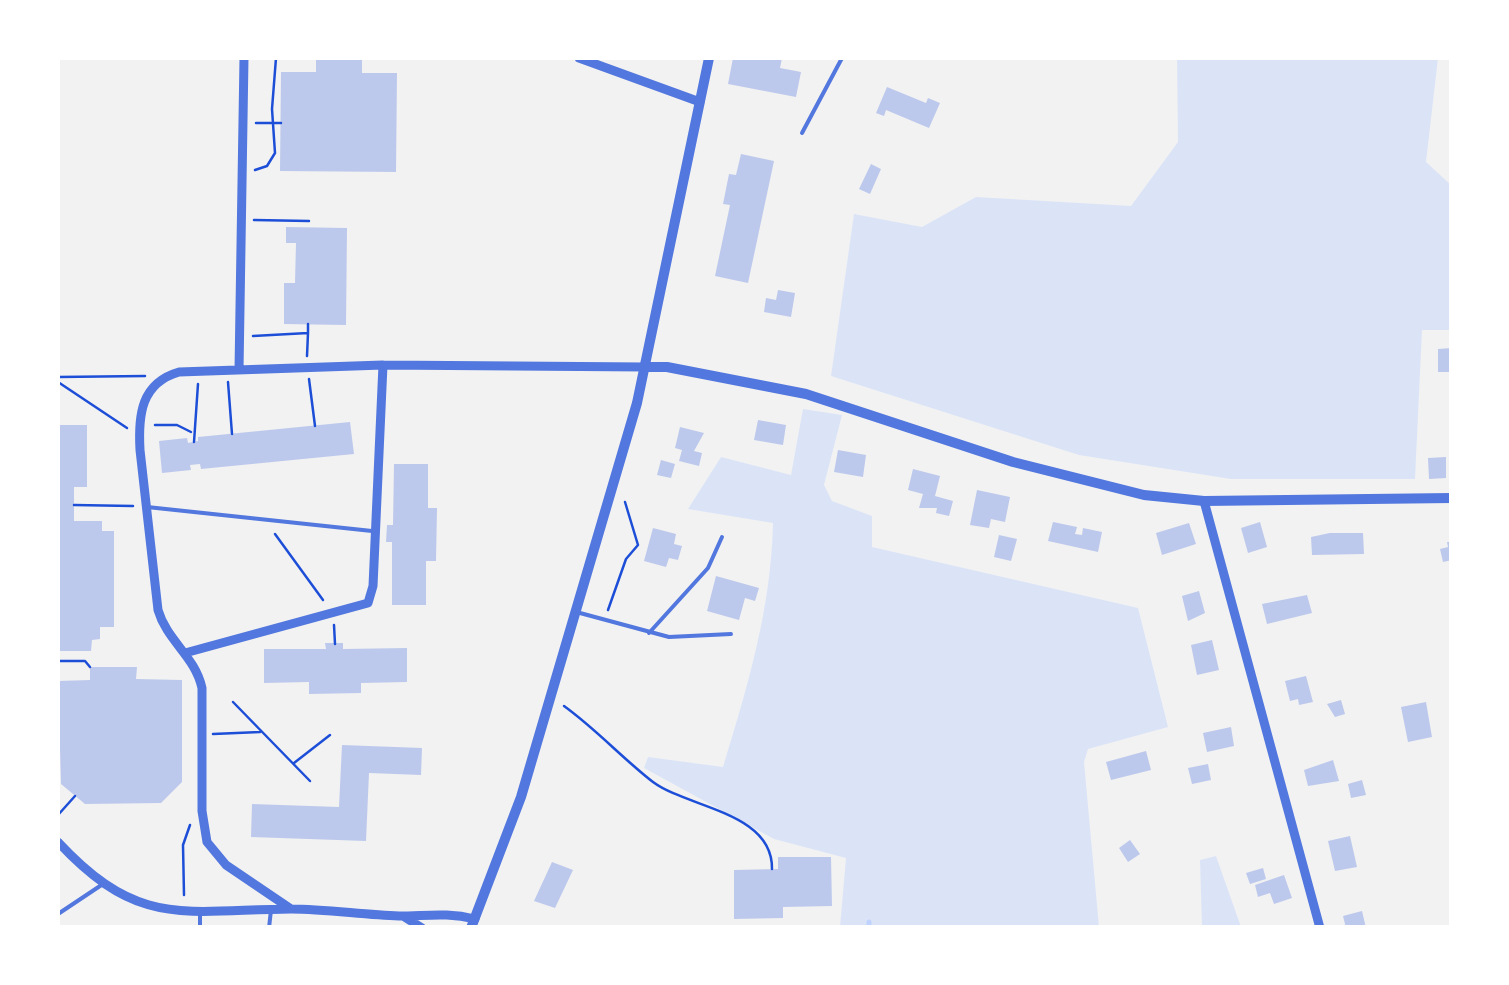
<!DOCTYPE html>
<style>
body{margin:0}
#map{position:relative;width:1509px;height:985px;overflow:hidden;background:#f2f2f2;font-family:"Fira Sans",sans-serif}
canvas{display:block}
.frame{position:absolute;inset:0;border:60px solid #fff;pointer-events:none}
</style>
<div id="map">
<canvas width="1509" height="985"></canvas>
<div class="frame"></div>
</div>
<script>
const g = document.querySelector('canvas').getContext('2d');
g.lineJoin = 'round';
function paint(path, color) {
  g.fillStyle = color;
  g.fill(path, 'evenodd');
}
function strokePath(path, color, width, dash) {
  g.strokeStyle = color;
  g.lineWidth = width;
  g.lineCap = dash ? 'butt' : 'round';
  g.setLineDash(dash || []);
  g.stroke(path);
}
const green = new Path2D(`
 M1177 58H1438L1426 162 1451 185V330H1422L1415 479H1231L1079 455 831 376 854 214 922 227 976 197 1131 206 1178 142Z
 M803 409 842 415 824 485 832 501 872 516V547L1138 608 1168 727 1088 749 1084 762 1099 927H840L846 858 774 839 644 768 648 757 723 767C748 685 771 609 773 523L688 509 721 457 791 475Z
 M1216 856 1241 927H1202L1200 860Z`);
const stream = new Path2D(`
 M869 928V922`);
const building = new Path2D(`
 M316 58H362V73H397L396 172 280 171 281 72H316Z
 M733 58H782L780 68 801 72 796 97 728 84Z
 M887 87 926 103 928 98 940 103 929 128 886 110 884 116 876 113Z
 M741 154 774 161 748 283 715 276 730 205 723 204 729 174 736 175Z
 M871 164 881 169 870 194 859 189Z
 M286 227 347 228 346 325 284 324V283H295L296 243H286Z
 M778 290 795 293 791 317 764 312 766 298 776 300Z
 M1452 348V372H1438V349Z
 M758 420 786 425 783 445 754 440Z
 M350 422 354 454 201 469 200 464 190 465 191 470 162 473 159 441 187 438 188 443 198 441V437Z
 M58 425H87V487H74V521H102V531H114V627H100V639L92 640 91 651H58Z
 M680 427 704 433 694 451 702 453 699 466 679 461 682 450 675 448Z
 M838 450 866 455 863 477 834 472Z
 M1446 457V478L1429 479 1428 458Z
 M661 460 675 464 671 478 657 475Z
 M394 464H428V508H437L436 561H426V605H392V542H386L387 525H393Z
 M913 469 940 476 935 496 953 501 949 516 936 513 937 508H919L923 494 908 490Z
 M977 490 1010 497 1005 522 991 519 989 528 970 525Z
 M1053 522 1077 527 1075 534 1082 535 1083 528 1102 532 1098 552 1048 541Z
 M1260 522 1267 547 1248 553 1241 528Z
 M1189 523 1196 544 1162 555 1156 533Z
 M653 528 676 534 674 544 682 546 678 560 669 558 666 567 644 561Z
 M1330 533H1363L1364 554 1312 555 1311 537Z
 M999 535 1017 539 1011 561 994 557Z
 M1447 542H1452V560L1443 562 1440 549 1448 547Z
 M716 576 759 588 755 601 745 598 739 620 707 611Z
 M1199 591 1205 613 1188 621 1182 596Z
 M1307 595 1312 613 1267 624 1262 604Z
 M1212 640 1219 670 1197 675 1191 645Z
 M325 643H343V649L407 648V682L361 683V693L309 694V682L264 683V649H326Z
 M90 667H137L136 679 182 680V782L161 803 85 804 61 784 58 681 90 680Z
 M1306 676 1313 702 1299 705 1298 699 1290 701 1285 681Z
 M1341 700 1345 714 1335 717 1327 704Z
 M1426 702 1432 737 1408 742 1401 707Z
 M1231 727 1234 746 1207 752 1203 733Z
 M342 745 422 748 421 775 369 773 366 841 251 837 252 804 339 807Z
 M1146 751 1151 770 1111 780 1106 762Z
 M1333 760 1339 781 1308 786 1304 770Z
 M1208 764 1211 780 1192 784 1188 768Z
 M1362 780 1366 795 1351 798 1348 784Z
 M1350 836 1357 867 1335 871 1328 841Z
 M1130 840 1140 854 1128 862 1119 848Z
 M778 857H831L832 906 783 907V918L734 919V870L778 869Z
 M552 862 573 870 555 908 534 901Z
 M1263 868 1266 879 1250 884 1246 873Z
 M1284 875 1292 898 1274 904 1270 893 1258 897 1255 885Z
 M1362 911 1366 928H1346L1343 916Z`);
const path = new Path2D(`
 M256 123H281
 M255 170 267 166 275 153 272 109 276 58
 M254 220 309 221
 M253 336 308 333V324
 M307 356 308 333
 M58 377 145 376
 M309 379 315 426
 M58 382 127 428
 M228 382 232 434
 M155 425H177L191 432
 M194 442 198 384
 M74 505 133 506
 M275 534 323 600
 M608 610 626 559 638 545 625 502
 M334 625 335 644
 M58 661H85L90 667
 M233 702 310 781
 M564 706C596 729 622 758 653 782 688 808 773 812 772 869
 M213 734 260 732
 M294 763 330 735
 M58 815 75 796
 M184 895 183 845 190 825`);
const service = new Path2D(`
 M802 133 842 58
 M147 507 372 531
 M580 613 669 637 731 634
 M649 633 708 568 722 537
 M58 914 103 884
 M200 914V928
 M269 928 271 910`);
const minor = new Path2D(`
 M579 58 700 102
 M239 370 244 58
 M1204 501 1320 928
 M185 653 368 603 373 586 383 365
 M58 842C139 929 184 910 291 909 327 909 363 915 399 916 426 916 447 912 475 919
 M291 909 226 865 207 842 202 811V688C195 656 167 641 158 610L140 450C138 415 141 383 179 372L383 365 645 367
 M403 916 422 928`);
const tertiary = new Path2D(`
 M645 367H667L806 394 1013 462 1144 495 1204 501 1452 498
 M471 928 521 797 637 403 709 58`);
paint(green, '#dbe4f7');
strokePath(stream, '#bfd3fe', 5);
paint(building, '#bdc9ec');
strokePath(path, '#1d4ed8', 2.5);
strokePath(service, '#5277de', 4);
strokePath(minor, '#5277de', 9);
strokePath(tertiary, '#5277de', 10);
</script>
